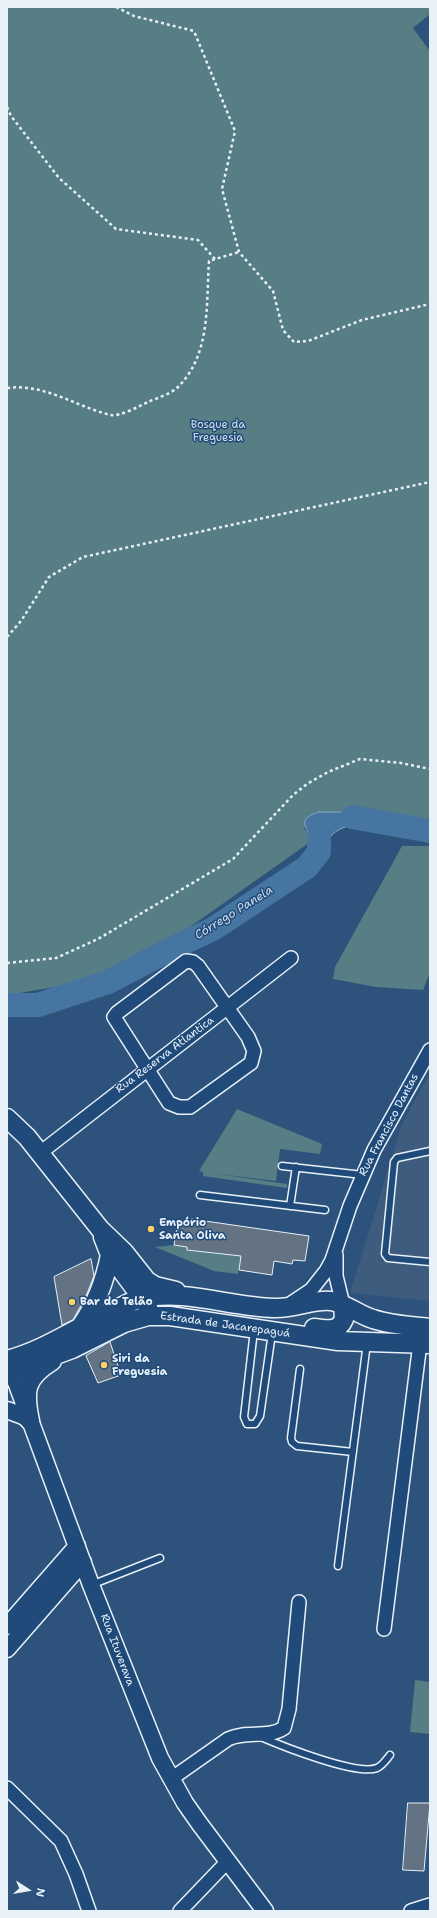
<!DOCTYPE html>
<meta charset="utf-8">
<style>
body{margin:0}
#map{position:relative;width:437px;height:1918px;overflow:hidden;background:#2d527c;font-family:"Shantell Sans",sans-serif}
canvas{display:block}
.frame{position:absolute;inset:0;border:8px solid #e8f1f8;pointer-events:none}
.north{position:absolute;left:8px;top:1870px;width:40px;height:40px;-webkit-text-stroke:3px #1f4a7a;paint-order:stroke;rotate:102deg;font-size:11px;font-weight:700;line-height:16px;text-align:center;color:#e8f1f8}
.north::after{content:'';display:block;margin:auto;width:14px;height:18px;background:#e8f1f8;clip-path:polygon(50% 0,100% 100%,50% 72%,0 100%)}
</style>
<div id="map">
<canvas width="437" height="1918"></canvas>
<div class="frame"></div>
<div class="north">N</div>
</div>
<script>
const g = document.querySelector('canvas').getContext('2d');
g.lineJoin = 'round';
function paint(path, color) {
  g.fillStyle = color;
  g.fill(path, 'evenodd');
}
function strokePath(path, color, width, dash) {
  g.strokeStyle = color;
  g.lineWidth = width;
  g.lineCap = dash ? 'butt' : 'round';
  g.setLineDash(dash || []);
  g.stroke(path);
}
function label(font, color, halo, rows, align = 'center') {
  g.font = font + ' "Shantell Sans",sans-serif';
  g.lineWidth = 3;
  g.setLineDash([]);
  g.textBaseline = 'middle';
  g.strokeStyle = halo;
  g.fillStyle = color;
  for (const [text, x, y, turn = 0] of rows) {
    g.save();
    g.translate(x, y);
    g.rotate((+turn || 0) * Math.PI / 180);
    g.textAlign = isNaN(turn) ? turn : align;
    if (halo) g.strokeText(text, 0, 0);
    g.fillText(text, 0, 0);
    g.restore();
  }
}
const built = new Path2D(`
 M430 1073V1301L350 1293 402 1124Z`);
const green = new Path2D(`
 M7 7H430V14L413 28 430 51V824L377 812H319L304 828 313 840 173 939 85 982 7 995Z
 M402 846H430V972L423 990 376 987 333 979 335 967Z
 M237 1109 322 1144 320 1154 280 1149 276 1181 211 1173 287 1184V1188L203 1176V1172L199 1171Z
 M174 1245 187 1247V1250L241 1256 238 1274 214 1271 155 1247Z
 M415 1680 430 1682V1734L410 1732Z`);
const water = new Path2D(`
 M319 812H377L384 822C369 822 338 823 329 839 321 853 324 860 307 867 310 861 316 854 315 846 313 832 290 820 319 812Z`);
const river = new Path2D(`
 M352 817 430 831
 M7 1005H38L108 982 175 947 213 929 307 867 319 852V839`);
const building = new Path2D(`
 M191 1219 309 1236 305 1261 293 1260 292 1264 274 1261 272 1275 239 1270 241 1256 187 1250V1247L174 1245 178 1221 190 1222Z
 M91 1259 94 1276 86 1296 73 1320 62 1325 54 1277Z
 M110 1342 121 1375 98 1383 86 1356Z
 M408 1803H430L424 1871 403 1870Z`);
const path = new Path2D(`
 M116 7 134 16 194 31 235 131 222 189 239 252 273 291 283 330 294 342 308 341 362 320 430 304
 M7 107 11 116 59 178 116 229 198 240 215 259
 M7 388C45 383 76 407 111 415 119 417 140 406 148 402 157 398 171 394 178 387 211 354 206 305 209 261L239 252
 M7 637 21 621 49 577 83 557 430 482
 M7 963 56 958 98 939 233 859 293 795 307 784 328 772 360 759 401 763 430 769`);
const service = new Path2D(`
 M430 1151 397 1158 394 1162 385 1254 388 1258 430 1262
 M282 1166 363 1175
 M200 1195 325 1210
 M290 1206 296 1167
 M254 1330 244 1417 247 1424H255L260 1416 272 1333
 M300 1369 291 1438 292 1442 297 1446 353 1452
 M338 1566 367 1343
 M91 1585 160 1558
 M261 1737C282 1746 357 1776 377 1768 383 1765 386 1760 390 1755`);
const minor = new Path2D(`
 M186 961 193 962 198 966 248 1037 254 1051 251 1063 190 1107H179L169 1103 114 1017 117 1013Z
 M40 1153 291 958
 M336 1255V1276L343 1305
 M290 1304 311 1290 326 1271 332 1260 350 1206 374 1150 430 1050
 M384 1629 420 1343
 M171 1779 228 1739C247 1730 267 1739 284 1728L289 1709 299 1602
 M7 1788 61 1841 76 1874 89 1911
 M180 1911 228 1861
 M411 1911 430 1905`);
const tertiary = new Path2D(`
 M7 1370 16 1382 91 1585 160 1758 185 1803 199 1823 265 1911
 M7 1410 23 1416 30 1421
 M7 1626 77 1546
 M7 1649 83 1562`);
const secondary = new Path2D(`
 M7 1118 27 1137 100 1229 124 1252 147 1281 155 1286 176 1291
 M103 1237 110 1255 148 1306
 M81 1326C96 1305 105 1280 110 1255
 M314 1328C327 1329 338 1333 344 1319L343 1305
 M7 1360C46 1350 80 1325 117 1309 125 1305 133 1300 142 1298 185 1289 231 1307 274 1308 294 1309 313 1299 331 1301 347 1304 359 1315 373 1319 391 1325 411 1326 430 1328
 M7 1373 72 1349 124 1323 148 1316H170L338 1341 430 1344
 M30 1421C24 1392 24 1378 52 1361`);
const markers = [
 [151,1229,4,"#ffd166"],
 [72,1302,4,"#ffd166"],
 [104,1365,4,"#ffd166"]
];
const parkNames = [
 ["Bosque da",218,425],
 ["Freguesia",218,438]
];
const streetNames = [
 ["Rua Reserva Atlantica",165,1055,-37],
 ["Rua Francisco Dantas",389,1125,-62],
 ["Estrada de Jacarepaguá",225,1325,8],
 ["Rua Ituverava",117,1650,69]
];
const poiNames = [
 ["Empório",159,1223],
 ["Santa Oliva",159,1236],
 ["Bar do Telão",80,1302],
 ["Siri da",112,1359],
 ["Freguesia",112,1372]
];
const waterNames = [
 ["Córrego Panela",234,913,-32]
];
paint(built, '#3d5c7e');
paint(green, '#567e84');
paint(water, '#4675a2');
strokePath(water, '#87a7c4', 1);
strokePath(river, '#4675a2', 24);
paint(building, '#637383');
strokePath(building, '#e8f1f8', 1);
strokePath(service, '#e8f1f8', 9);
strokePath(minor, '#e8f1f8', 16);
strokePath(tertiary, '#e8f1f8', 19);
strokePath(secondary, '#e8f1f8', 21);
strokePath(path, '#e8f1f8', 2.5, [3, 3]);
strokePath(service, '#1f4a7a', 6);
strokePath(minor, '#1f4a7a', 13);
strokePath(tertiary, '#1f4a7a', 16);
strokePath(secondary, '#1f4a7a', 18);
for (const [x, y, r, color] of markers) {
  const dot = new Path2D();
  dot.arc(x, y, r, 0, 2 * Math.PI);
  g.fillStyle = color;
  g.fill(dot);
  strokePath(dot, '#1f4a7a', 1.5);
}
label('11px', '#d2e0e7', '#1f4a7a', parkNames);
label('11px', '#e8f1f8', '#1f4a7a', streetNames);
label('bold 11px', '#e8f1f8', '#1f4a7a', poiNames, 'left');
label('italic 12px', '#d0deeb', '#1f4a7a', waterNames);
</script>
